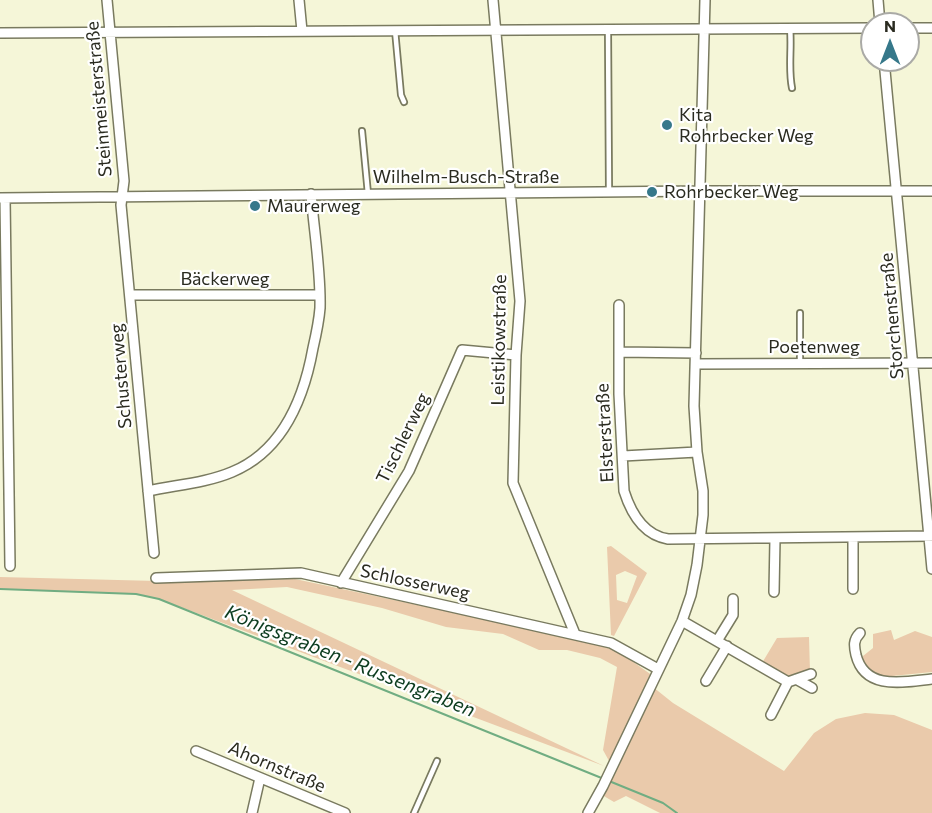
<!DOCTYPE html>
<meta charset="utf-8">
<style>
body{margin:0}
#map{position:relative;width:932px;height:813px;overflow:hidden;background:#f5f6d8;font-family:Commissioner,sans-serif}
canvas{display:block}
.north{position:absolute;left:860px;top:12px;width:60px;height:60px;box-sizing:border-box;background:#fff;border:2px solid #aaaaa6;border-radius:50%;rotate:0deg;font-size:16px;font-weight:700;line-height:24px;text-align:center;color:#2a2b20}
.north::after{content:'';display:block;margin:auto;width:21px;height:27px;background:#36788a;clip-path:polygon(50% 0,100% 100%,50% 72%,0 100%)}
</style>
<div id="map">
<canvas width="932" height="813"></canvas>
<div class="north">N</div>
</div>
<script>
const g = document.querySelector('canvas').getContext('2d');
g.lineJoin = 'round';
function paint(path, color) {
  g.fillStyle = color;
  g.fill(path, 'evenodd');
}
function strokePath(path, color, width, dash) {
  g.strokeStyle = color;
  g.lineWidth = width;
  g.lineCap = dash ? 'butt' : 'round';
  g.setLineDash(dash || []);
  g.stroke(path);
}
function label(font, color, halo, rows, align = 'center') {
  g.font = font + ' Commissioner,sans-serif';
  g.lineWidth = 4.5;
  g.setLineDash([]);
  g.textBaseline = 'middle';
  g.strokeStyle = halo;
  g.fillStyle = color;
  for (const [text, x, y, turn = 0] of rows) {
    g.save();
    g.translate(x, y);
    g.rotate((+turn || 0) * Math.PI / 180);
    g.textAlign = isNaN(turn) ? turn : align;
    if (halo) g.strokeText(text, 0, 0);
    g.fillText(text, 0, 0);
    g.restore();
  }
}
const green = new Path2D(`
 M611 546 647 573 614 636 611 635 607 547ZM625 571 637 576 627 603 617 600 616 575Z
 M0 577 157 581 295 579 611 646 653 676V687L673 703 784 771 814 733 836 719 865 713 894 715 932 730V813H660L626 796 614 802 602 795 614 770 603 750 617 667 600 658 567 650H539L503 634 446 627 382 608 287 587 232 590 604 766 159 599 136 594 0 589Z
 M891 630 894 640 915 631 932 637V672L882 677 862 668 863 656 873 648V634Z
 M809 637 810 672 790 678 762 663 777 638Z`);
const stream = new Path2D(`
 M0 589 136 594 159 599 604 779
 M609 781 663 803 677 813`);
const lane = new Path2D(`
 M790 28C792 48 788 68 792 88
 M608 29 609 191
 M395 30 401 95 404 102
 M362 131 368 194
 M800 313V363
 M414 813 437 761`);
const street = new Path2D(`
 M107 0 124 181 121 205 154 553
 M299 0 302 31
 M493 0 520 301 516 355 513 483 575 634
 M878 0 880 24
 M908 28H932
 M0 33 872 28
 M884 60 932 569
 M0 198 699 191H932
 M5 198 10 566
 M130 295H320
 M619 305V394L624 491C631 513 643 535 668 539L932 536
 M619 352 696 353
 M696 364 932 363
 M623 456 697 452
 M148 491C175 485 206 483 232 472 283 451 304 398 313 348 316 335 319 321 320 308 321 271 314 231 311 194
 M853 538V589
 M156 578 301 573 611 643 658 669
 M341 583 409 471 462 350 516 355
 M774 592 775 539
 M682 621 788 682 771 715
 M860 633C853 640 854 646 856 655 865 691 904 682 932 679
 M717 641 733 615V599
 M796 679 812 688
 M706 681 727 646
 M788 682 811 674
 M196 751 345 813
 M252 813 260 778
 M588 813 603 786 682 621 691 595 697 565 703 515V491L697 452 694 406 705 0`);
const markers = [
 [667,125,6,"#36788a"],
 [652,192,6,"#36788a"],
 [255,206,6,"#36788a"]
];
const streetNames = [
 ["Steinmeisterstraße",99,99,-95],
 ["Wilhelm-Busch-Straße",466,177],
 ["Bäckerweg",225,279],
 ["Storchenstraße",892,316,-95],
 ["Leistikowstraße",499,340,-89],
 ["Poetenweg",814,347],
 ["Schusterweg",121,376,-95],
 ["Elsterstraße",605,433,-93],
 ["Tischlerweg",403,438,-64],
 ["Schlosserweg",415,582,12],
 ["Ahornstraße",277,767,23]
];
const poiNames = [
 ["Kita",679,115],
 ["Rohrbecker Weg",679,136],
 ["Rohrbecker Weg",664,192],
 ["Maurerweg",267,206]
];
const waterNames = [
 ["Königsgraben - Russengraben",350,661,22]
];
paint(green, '#eacaab');
strokePath(stream, '#70ad82', 2);
strokePath(lane, '#797a5f', 8);
strokePath(street, '#797a5f', 12);
strokePath(lane, '#fff', 4.5);
strokePath(street, '#fff', 9);
for (const [x, y, r, color] of markers) {
  const dot = new Path2D();
  dot.arc(x, y, r, 0, 2 * Math.PI);
  g.fillStyle = color;
  g.fill(dot);
  strokePath(dot, '#fff', 2);
}
label('18px', '#2a2b20', '#fff', streetNames);
label('18px', '#2a2b20', '#fff', poiNames, 'left');
label('italic 20px', '#0c3c1f', '#fff', waterNames);
</script>
